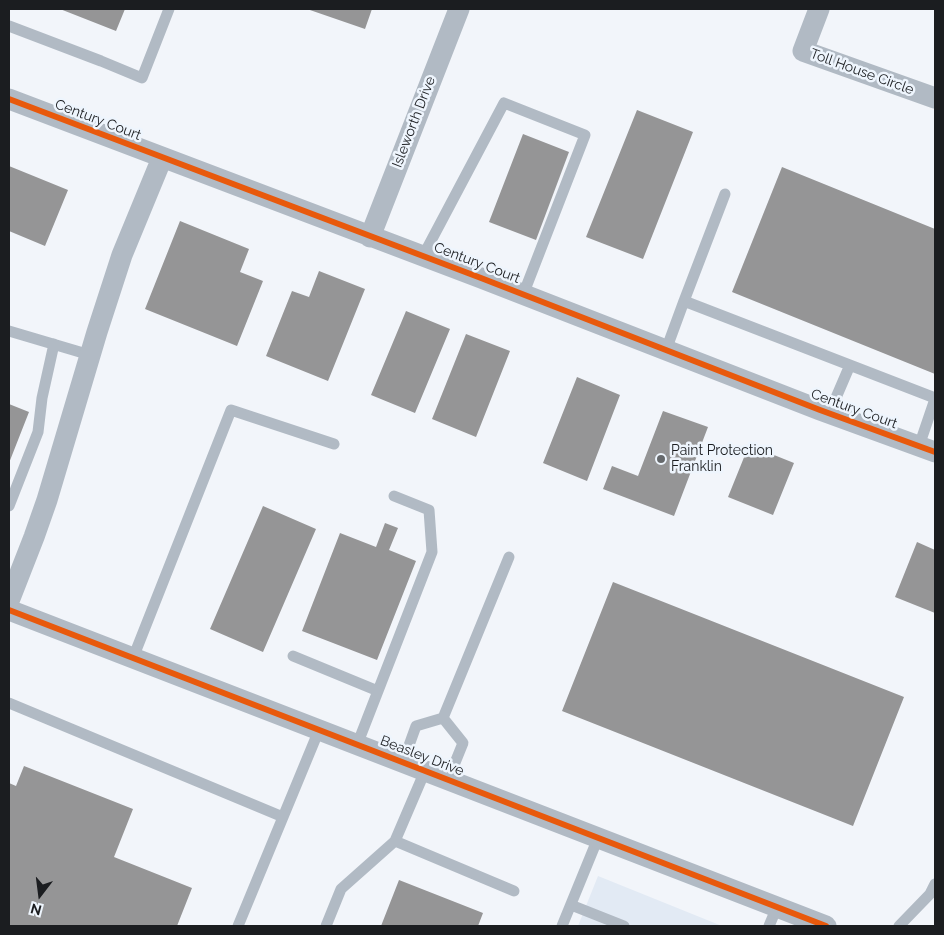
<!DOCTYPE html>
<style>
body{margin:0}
#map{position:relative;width:944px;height:935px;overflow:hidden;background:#f2f5fa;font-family:Raleway,sans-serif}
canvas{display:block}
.frame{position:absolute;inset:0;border:10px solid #1b1d20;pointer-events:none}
.north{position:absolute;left:15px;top:870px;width:50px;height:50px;-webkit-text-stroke:4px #eef5fd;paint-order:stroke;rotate:195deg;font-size:14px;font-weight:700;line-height:20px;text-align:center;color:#1b1d20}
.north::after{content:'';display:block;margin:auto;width:18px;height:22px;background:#1b1d20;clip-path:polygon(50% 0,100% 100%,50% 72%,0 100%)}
</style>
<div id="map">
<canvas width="944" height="935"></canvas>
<div class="frame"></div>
<div class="north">N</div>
</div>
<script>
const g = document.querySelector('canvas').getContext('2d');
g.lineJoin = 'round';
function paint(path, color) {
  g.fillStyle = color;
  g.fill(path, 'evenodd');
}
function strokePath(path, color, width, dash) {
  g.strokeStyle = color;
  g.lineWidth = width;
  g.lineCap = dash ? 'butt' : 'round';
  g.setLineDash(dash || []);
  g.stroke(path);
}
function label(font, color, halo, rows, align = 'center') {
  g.font = font + ' Raleway,sans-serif';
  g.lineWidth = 5;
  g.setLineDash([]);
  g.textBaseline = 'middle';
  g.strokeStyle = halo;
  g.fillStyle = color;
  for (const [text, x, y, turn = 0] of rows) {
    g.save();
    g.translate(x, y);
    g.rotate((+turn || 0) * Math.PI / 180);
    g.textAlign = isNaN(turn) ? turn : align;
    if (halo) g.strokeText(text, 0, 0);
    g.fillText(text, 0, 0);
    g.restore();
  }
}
const built = new Path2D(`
 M598 876 722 926H578Z`);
const building = new Path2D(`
 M60 9H125L116 31Z
 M307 9H372L365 29Z
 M637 110 693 132 643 259 586 237Z
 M523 134 569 152 536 240 489 222Z
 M9 166 68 190 45 246 9 231Z
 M782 167 935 229V374L732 292Z
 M180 221 249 249 240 272 263 281 237 346 145 309Z
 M319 271 365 289 328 381 266 356 292 291 309 297Z
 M406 311 450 329 415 413 371 395Z
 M466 334 510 351 476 437 432 419Z
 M577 377 620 395 587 481 543 463Z
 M9 404 29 412 9 463Z
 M663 411 708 427 674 516 603 489 612 466 638 476Z
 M749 445 794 463 773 515 728 497Z
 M263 506 316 529 263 652 210 629Z
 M385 523 398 528 389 550 416 561 377 660 302 631 340 533 376 547Z
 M917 542 935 550V613L895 597Z
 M613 582 904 697 853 826 562 711Z
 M24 766 133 809 114 857 192 888 177 926H9V783L16 786Z
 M399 880 483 913 478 926H381Z`);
const lane = new Path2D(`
 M9 26 101 61 142 78 169 9
 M725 194 684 301 935 398
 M423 256 504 103 585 135 523 295
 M9 331 90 355
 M666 350 684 301
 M829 414 850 365
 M919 446 935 399
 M9 506 38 432 42 398 54 344
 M293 656 378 691
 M133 658 231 410 334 444
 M9 703 283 817
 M443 718 509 557
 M357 745 432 552 429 510 394 496
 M403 762 416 726 443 718 463 743 448 780
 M425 771 395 841 514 891
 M571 905 624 926
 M238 926 319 730
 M326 926 341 889 395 841
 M562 926 598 838
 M769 926 777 907
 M899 926 930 894 935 884`);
const street = new Path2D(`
 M819 9 803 51 935 98
 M9 99 481 278 820 410 935 452
 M370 237 459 9
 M9 601 34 537 47 500 97 332 122 255 162 158
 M9 610 826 926`);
const cycleway = new Path2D(`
 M9 99 481 278 820 410 935 452
 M9 610 826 926`);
const markers = [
 [661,459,5,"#66696c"]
];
const streetNames = [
 ["Toll House Circle",862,72,20],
 ["Century Court",98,120,21],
 ["Isleworth Drive",414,122,-69],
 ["Century Court",477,263,21],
 ["Century Court",854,409,20],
 ["Beasley Drive",422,756,21]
];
const poiNames = [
 ["Paint Protection",671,451],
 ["Franklin",671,467]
];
paint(built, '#e2eaf4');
paint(building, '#959596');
strokePath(lane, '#b1bac4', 11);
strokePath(street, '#b1bac4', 21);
strokePath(cycleway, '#e8590c', 6);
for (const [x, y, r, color] of markers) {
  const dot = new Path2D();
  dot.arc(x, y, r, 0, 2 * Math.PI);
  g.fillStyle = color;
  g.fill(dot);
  strokePath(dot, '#eef5fd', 2);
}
label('14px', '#1b1d20', '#eef5fd', streetNames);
label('14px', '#1b1d20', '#eef5fd', poiNames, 'left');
</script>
